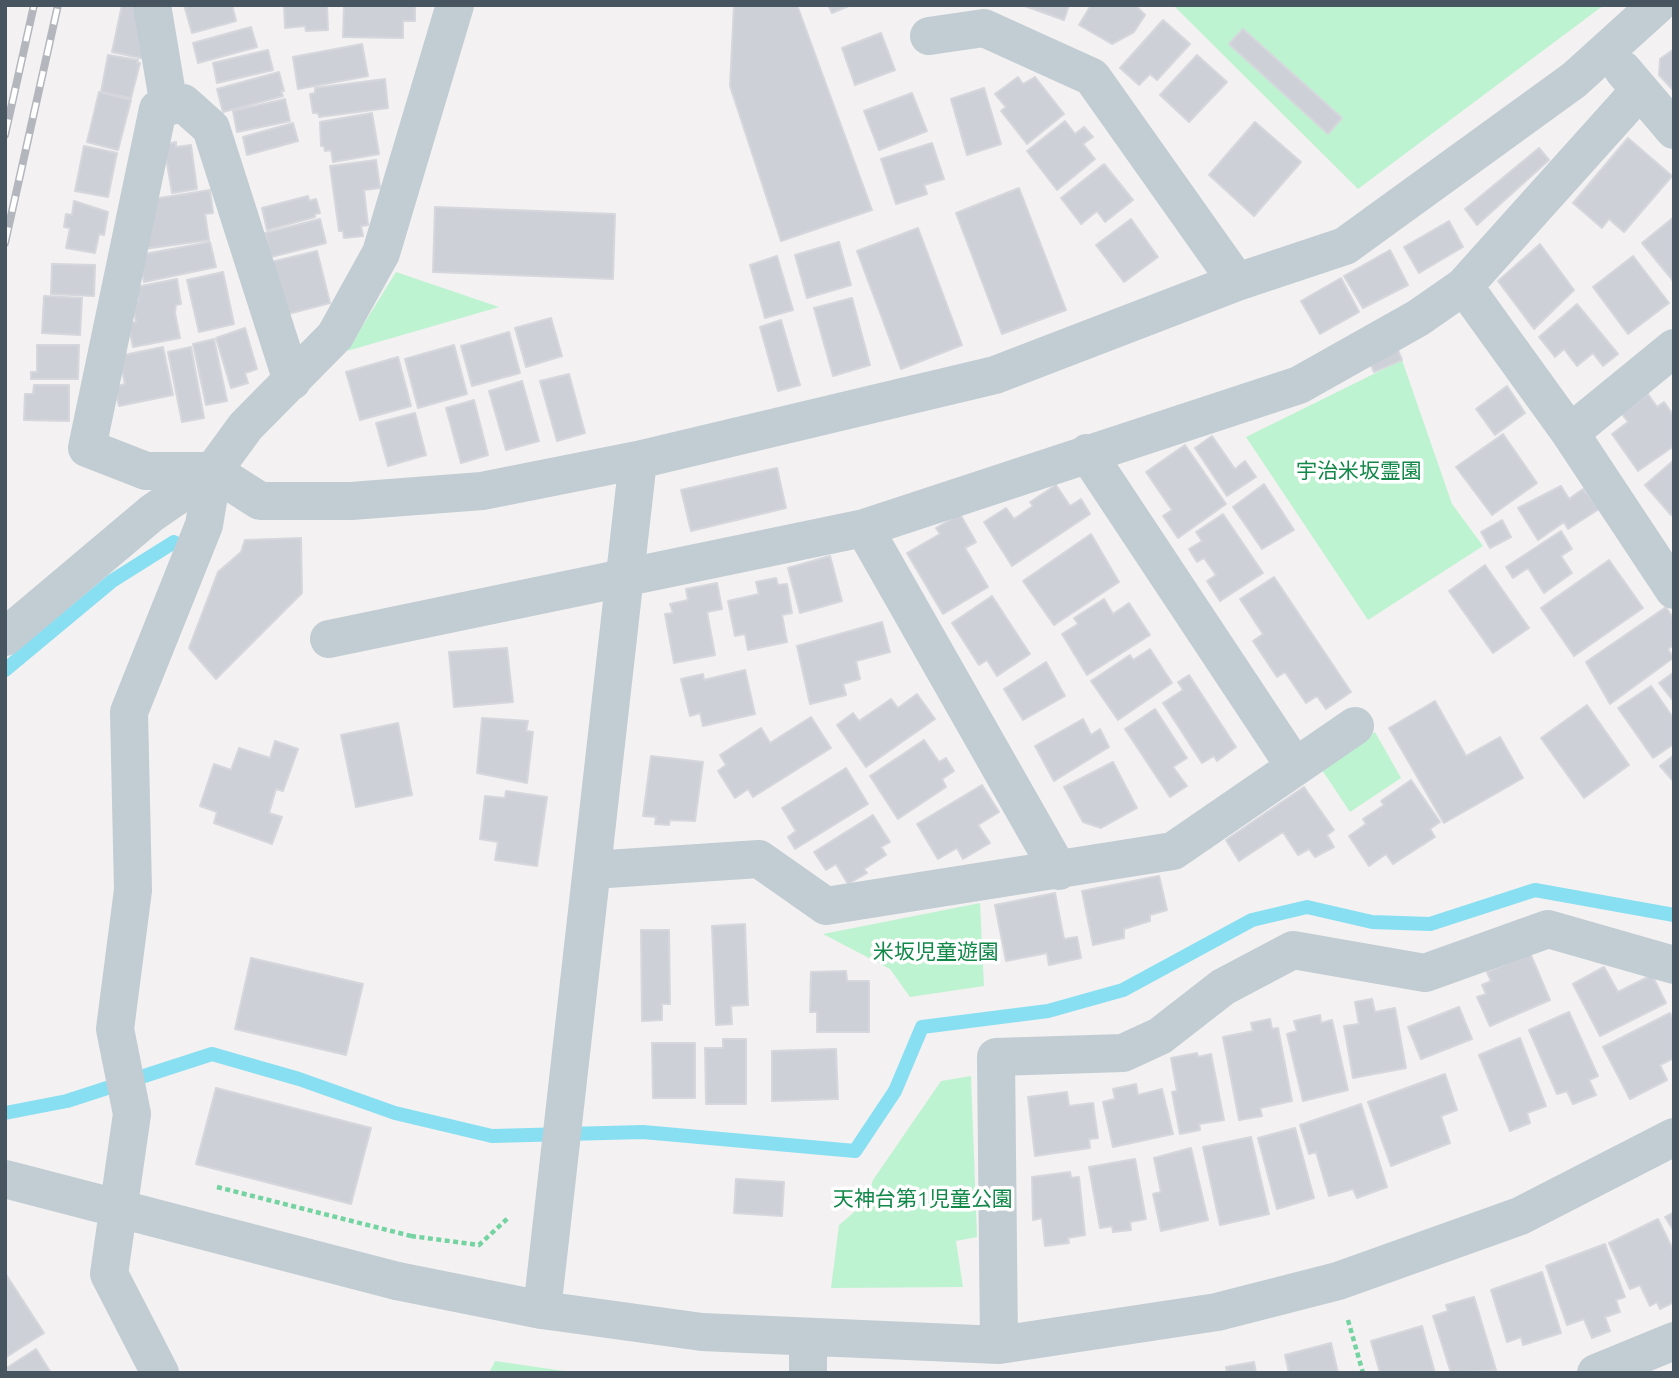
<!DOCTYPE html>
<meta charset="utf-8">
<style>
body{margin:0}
#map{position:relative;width:1679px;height:1378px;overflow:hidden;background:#f3f1f1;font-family:Ubuntu,sans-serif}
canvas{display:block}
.frame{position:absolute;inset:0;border:7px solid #475560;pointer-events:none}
</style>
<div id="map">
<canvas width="1679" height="1378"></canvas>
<div class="frame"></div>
</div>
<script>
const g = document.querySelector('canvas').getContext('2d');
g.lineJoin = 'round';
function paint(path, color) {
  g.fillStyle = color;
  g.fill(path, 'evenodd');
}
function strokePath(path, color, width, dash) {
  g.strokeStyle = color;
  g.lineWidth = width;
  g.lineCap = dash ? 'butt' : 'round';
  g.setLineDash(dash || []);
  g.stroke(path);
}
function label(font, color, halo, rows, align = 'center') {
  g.font = font + ' Ubuntu,"Noto Sans JP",sans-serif';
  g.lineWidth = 7;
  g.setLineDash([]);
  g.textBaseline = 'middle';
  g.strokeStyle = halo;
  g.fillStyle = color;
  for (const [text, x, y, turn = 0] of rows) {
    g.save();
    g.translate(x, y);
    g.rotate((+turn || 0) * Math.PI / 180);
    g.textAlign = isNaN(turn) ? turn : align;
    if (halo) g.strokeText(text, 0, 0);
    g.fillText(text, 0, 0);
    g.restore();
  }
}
const green = new Path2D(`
 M1173 5H1604L1358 189Z
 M396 272 499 307 347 351Z
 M1402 360 1452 504 1483 546 1368 620 1246 437Z
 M1375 732 1401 778 1350 812 1320 767Z
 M980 903 984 986 910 997 890 969 823 934Z
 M971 1076 977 1237 956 1241 963 1287 831 1288 839 1225 866 1202 873 1180 941 1081Z
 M495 1361 578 1373H489Z`);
const stream = new Path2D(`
 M5 670 112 581 174 542
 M5 1113 67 1101 212 1054 299 1079 395 1113 492 1136 643 1132 855 1151 895 1091 922 1027 1048 1011 1123 990 1252 920 1307 907 1372 922 1430 924 1535 890 1674 915`);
const building = new Path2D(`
 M122 5 137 7 145 59 112 52Z
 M184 5H232L236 21 192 33Z
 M284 5H327L328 30 306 31 305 26 285 28Z
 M344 5H415V21H403V38L343 37Z
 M734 5H797L872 210 781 241 730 86Z
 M828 5H851L832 13Z
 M1022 5H1069L1064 20Z
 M1091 5H1135L1145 15 1134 32 1112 44 1079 25Z
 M1163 20 1190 44 1157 80 1150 74 1139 85 1120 68Z
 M251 27 257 47 198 63 193 43Z
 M1243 29 1342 118 1328 134 1229 44Z
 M881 33 895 70 855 85 842 48Z
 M362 44 368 76 298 89 293 57Z
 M1674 49V91L1659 75 1660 59Z
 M268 50 273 70 217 83 213 63Z
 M108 55 138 60 137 63H140L131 98 101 92Z
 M1197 55 1227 82 1189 122 1160 95Z
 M279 72 284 91H281L283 96 223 112 217 89Z
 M1018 77 1023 84 1035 77 1064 114 1027 144 1001 111 1006 107 995 94Z
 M385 79 388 108 319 117 318 113H313L310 94 315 93V88Z
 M984 88 1001 144 967 155 951 99Z
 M99 92 131 100 118 150 87 142Z
 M912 93 927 131 879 150 864 111Z
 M285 99 290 121 237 132 233 111Z
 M372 113 379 154 333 162 331 150 325 151 324 146H321L320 122Z
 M1065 121 1075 134 1084 127 1093 137 1083 144 1095 159 1057 190 1027 151Z
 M1255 122 1301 162 1254 216 1209 175Z
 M293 123 298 141 247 155 243 137Z
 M1628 138 1672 176 1624 232 1609 219 1602 228 1573 203Z
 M176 142V147L191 145 197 189 172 193 164 145Z
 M932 143 944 179 924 185 927 194 896 204 881 159Z
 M84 146 117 153 108 197 75 191Z
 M1539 148 1549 160 1477 225 1465 209Z
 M376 160 380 188 364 190 368 225 361 226 363 236 344 238 343 231H339L330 166Z
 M1104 164 1133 200 1105 222 1097 211 1081 224 1061 198Z
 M1019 188 1066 310 1002 334 956 213Z
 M210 190 213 213 205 214 209 240 144 249 153 199Z
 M308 196 309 201 316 199 320 213 315 214V217L267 230 262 208Z
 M74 201 108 212 104 235 99 234 95 253 66 248 70 228 64 227 66 214 72 215Z
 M435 207 615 214 613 279 433 272Z
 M1674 217V282L1642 243Z
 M320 219 326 243 271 257 265 233Z
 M1131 219 1158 257 1124 282 1096 245Z
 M1449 221 1463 247 1419 273 1404 247Z
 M918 228 962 345 901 369 857 251Z
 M210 242 216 267 144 282 139 255Z
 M839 242 851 285 807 298 795 255Z
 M1540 244 1574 290 1534 329 1498 281Z
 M1390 250 1408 285 1363 308 1344 276Z
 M317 251 330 303 288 314 271 262Z
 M777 256 793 310 765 318 750 265Z
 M1633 256 1669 303 1628 334 1593 287Z
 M52 264 95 265 94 296 51 294Z
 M223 272 234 324 199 332 187 280Z
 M1341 278 1359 312 1320 334 1301 301Z
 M177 279 181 304 176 305 175 313 180 338 133 347 128 323 136 322 132 301 138 300 136 287Z
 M44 296 82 298 80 335 42 333Z
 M852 298 870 365 833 376 814 308Z
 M1577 304 1618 354 1603 366 1593 353 1577 366 1564 349 1555 357 1539 337Z
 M551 318 562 356 526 367 515 328Z
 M781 320 800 385 778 391 760 327Z
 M245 328 257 369 245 373 248 383 231 388 216 338Z
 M509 332 520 373 472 386 461 346Z
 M214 339 227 401 206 405 193 344Z
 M37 345H79L78 379H31V372H37Z
 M454 345 467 394 418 408 405 359Z
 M163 347 173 395 119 406 114 387 125 384 119 356Z
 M191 347 204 418 182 422 168 352Z
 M1397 348 1402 360 1374 372 1369 360Z
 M398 357 411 406 360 420 346 372Z
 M569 374 585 433 557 441 540 381Z
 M522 381 539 441 506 450 489 391Z
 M34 385H69V421L24 420 25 394H33Z
 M1507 386 1525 413 1495 435 1476 409Z
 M1648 394 1657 407 1664 402 1674 416V446L1638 471 1612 434 1628 422 1622 414Z
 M474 400 488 455 461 463 446 408Z
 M415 413 426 455 388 466 376 423Z
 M1503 434 1537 483 1492 515 1456 467Z
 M1212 436 1235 469 1245 461 1256 477 1227 496 1195 448Z
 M1185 445 1226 504 1178 538 1163 516 1172 510 1146 472Z
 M1674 460V512L1671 515 1645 485Z
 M777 468 786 508 691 531 681 490Z
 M1264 484 1294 530 1262 549 1233 507Z
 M1056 485 1070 506 1081 499 1090 514 1012 566 984 522 1006 508 1014 519 1033 506 1030 502Z
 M1561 486 1569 499 1583 489 1599 509 1568 529 1564 522 1538 540 1518 508Z
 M960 514 976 542 965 548 988 587 943 614 907 553 940 534 936 528Z
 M1223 514 1263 573 1220 601 1207 581 1216 575 1204 558 1197 562 1189 549 1202 541 1196 532Z
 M1502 520 1511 537 1490 548 1481 532Z
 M1561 531 1572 549 1561 556 1572 573 1544 593 1528 568 1513 578 1506 567Z
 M1091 534 1119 582 1054 625 1023 581Z
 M301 538 302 593 216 679 189 648 218 572 241 552 245 540Z
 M830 556 842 601 800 613 788 568Z
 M1609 560 1643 608 1574 656 1541 608Z
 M1485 565 1529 628 1493 653 1449 591Z
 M1274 577 1351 692 1326 709 1317 696 1306 703 1285 672 1277 677 1253 641 1263 634 1240 599Z
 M776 578 778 585 787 584 792 613 782 615 787 642 748 650 745 634 735 636 728 601 759 594 756 582Z
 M717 583 722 609 707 612 715 655 674 663 665 614 673 613 670 604 688 600 686 589Z
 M992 596 1030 654 997 676 987 660 979 665 952 623Z
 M1104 599 1113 614 1129 603 1150 635 1087 675 1062 634 1078 624 1074 618Z
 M1666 607 1674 620V645L1668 649 1673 658 1610 704 1586 662Z
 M882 622 890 652 856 661 860 679 843 684 846 695 810 704 797 646Z
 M507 648 513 702 454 707 449 652Z
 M1150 649 1172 683 1118 720 1091 681 1130 655 1133 660Z
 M1046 662 1065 696 1023 720 1004 689Z
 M745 670 755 714 703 726 700 713 690 716 681 679 703 674 704 680Z
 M1674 672V702L1659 683Z
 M1189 675 1236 747 1217 761 1214 756 1202 763 1163 703 1183 690 1178 682Z
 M1651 686 1674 719V744L1653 758 1618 708Z
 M917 694 935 719 866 767 837 725 853 713 859 721 891 699 898 708Z
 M1435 701 1466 756 1500 737 1523 778 1444 823 1389 728Z
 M1587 705 1629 765 1584 798 1541 738Z
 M1155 709 1187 758 1173 767 1187 786 1170 797 1125 729Z
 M811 717 831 748 753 797 748 789 735 798 718 771 726 765 720 755 761 728 770 743Z
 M482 718 528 721 526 731 533 732 527 783 477 773Z
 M1083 719 1091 735 1100 729 1109 747 1054 781 1035 746Z
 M398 723 412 795 356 807 341 735Z
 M924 740 939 762 946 758 954 771 942 779 946 787 898 819 870 776Z
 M275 741 298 749 283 791 276 789 269 813 282 817 272 844 214 823 217 812 200 806 214 764 231 770 239 748 270 758Z
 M1674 755V782L1660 766Z
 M651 756 703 762 695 821 670 820 669 825 655 824 656 817 643 816Z
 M1113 762 1137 808 1101 828 1083 822 1064 787Z
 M846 768 868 804 795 849 788 837 796 831 782 808Z
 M1411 780 1440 822 1430 829 1435 837 1393 864 1386 854 1369 866 1349 836 1366 824 1363 819 1384 805 1381 801Z
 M982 785 999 812 978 825 990 843 963 859 957 848 938 859 917 824Z
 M1304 787 1334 830 1327 835 1334 847 1315 857 1309 849 1298 855 1283 832 1239 861 1226 840Z
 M506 791 547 797 537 866 495 860 498 842 480 839 485 796 505 798Z
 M873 815 890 842 881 847 886 855 864 869 867 873 848 884 836 864 826 870 814 852Z
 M1159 876 1167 910 1150 915V921L1124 929V938L1093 945 1082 891Z
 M1055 893 1064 939 1077 937 1081 958 1049 965 1047 953 1006 961 995 905Z
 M745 924 748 1005 731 1006 732 1024 716 1025 712 926Z
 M641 930H669L670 1004H662V1020L642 1021Z
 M1530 953 1550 1000 1490 1026 1477 997 1486 994 1482 985 1491 981 1487 972Z
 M251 958 363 984 346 1055 235 1029Z
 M1604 967 1618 992 1652 975 1666 1003 1600 1036 1573 984Z
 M846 971 847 981H869V1032H817V1012H810L811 972Z
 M1372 999 1375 1012 1395 1008 1406 1068 1353 1078 1344 1026 1359 1024 1355 1002Z
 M1459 1007 1472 1039 1421 1059 1408 1027Z
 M1569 1012 1598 1076 1589 1080 1596 1095 1573 1104 1567 1091 1557 1094 1529 1030Z
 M1670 1013 1674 1020V1058L1660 1065 1667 1080 1630 1099 1603 1047Z
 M1320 1015 1321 1023 1332 1020 1348 1090 1303 1101 1287 1034 1297 1031 1294 1021Z
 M1270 1019 1272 1029 1278 1028 1292 1101 1260 1108 1262 1116 1239 1120 1223 1037 1253 1031 1251 1023Z
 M1520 1038 1546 1106 1527 1113 1530 1123 1510 1131 1479 1055Z
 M723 1039H746V1104H706L705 1048H723Z
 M652 1043H695V1098H653Z
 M836 1049 838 1099 772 1101V1051Z
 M1197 1053 1198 1057 1211 1054 1224 1120 1199 1124 1200 1130 1180 1134 1172 1092 1177 1091 1171 1058Z
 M1445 1074 1457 1110 1441 1116 1450 1143 1391 1166 1368 1102Z
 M1136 1084 1138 1095 1162 1089 1173 1134 1113 1147 1103 1102 1115 1099 1113 1089Z
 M216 1088 371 1128 351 1204 196 1164Z
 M1067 1092 1069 1106 1093 1103 1098 1138 1089 1139 1090 1148 1035 1156 1028 1097Z
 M1361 1104 1387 1187 1357 1198 1353 1189 1329 1196 1316 1152 1309 1154 1300 1125Z
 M1295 1128 1314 1198 1277 1209 1258 1138Z
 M1251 1137 1269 1214 1220 1225 1203 1147Z
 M1191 1148 1208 1220 1161 1231 1153 1194 1161 1192 1154 1158Z
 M1135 1159 1146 1219 1130 1222 1131 1230 1113 1232 1112 1226 1100 1228 1089 1167Z
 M1070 1172 1071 1178 1079 1177 1085 1235 1068 1238 1069 1243 1045 1246 1042 1218 1033 1220 1032 1177Z
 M736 1179 784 1182 782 1216 734 1213Z
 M1674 1212V1231L1665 1217Z
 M1658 1219 1674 1252V1302L1660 1309 1657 1302 1650 1306 1640 1285 1630 1289 1609 1243Z
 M1605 1244 1625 1297 1616 1300 1620 1312 1605 1317 1610 1331 1592 1338 1584 1319 1567 1325 1546 1266Z
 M1542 1272 1561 1333 1523 1345 1521 1337 1507 1342 1491 1290Z
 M5 1273 44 1333 5 1358Z
 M1474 1297 1496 1370 1451 1373 1433 1316 1448 1311 1446 1305Z
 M1422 1326 1435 1373H1380L1371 1341Z
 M1331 1343 1338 1373H1289L1285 1355Z
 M36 1349 51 1373H5V1369Z
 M1254 1362 1256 1373H1227L1226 1367Z`);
const path = new Path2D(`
 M411 1236 479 1245 508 1218
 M1348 1320 1363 1373`);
const minor = new Path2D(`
 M152 5 169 106
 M929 36 984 28 1092 77 1237 282
 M1623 70 1674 130
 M1640 90 1464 286 1570 433 1674 590
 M292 381 211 128 183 103 158 109 87 448 146 471H213L260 501H351L482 491 638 460 995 375 1237 282 1345 246 1574 80 1657 5
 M1570 433 1674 348
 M1087 453 1295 767
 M864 528 1059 871
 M5 637 152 513 213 471 246 426 335 336 381 253 455 5
 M329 639 864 528 1299 385 1418 318 1464 286
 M592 870 759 859 826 906 1173 851 1355 726
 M397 1281 542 1310 702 1332 999 1345 1217 1312 1338 1281 1520 1216 1674 1137
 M542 1310 638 460
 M999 1345 996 1057 1123 1053 1160 1036 1223 987 1293 950 1425 973 1548 929 1674 965
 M160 1373 109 1274 132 1114 115 1029 133 890 129 712 204 525 213 471
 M808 1373V1337
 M1596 1373 1674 1341`);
const rail = new Path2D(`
 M5 135 34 5
 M5 243 58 5`);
const pathBridge = new Path2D(`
 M217 1187 411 1236`);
const minorBridge = new Path2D(`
 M5 1179 397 1281`);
const parkNames = [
 ["宇治米坂霊園",1359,471],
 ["米坂児童遊園",936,952],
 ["天神台第1児童公園",923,1199]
];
paint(green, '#bef3d1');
strokePath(stream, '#88dff2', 14);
paint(building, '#cdd0d6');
strokePath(building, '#d5d7dd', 2);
strokePath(path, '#73d3a1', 4.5, [5, 3.5]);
strokePath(minor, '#c1ccd3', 38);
strokePath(rail, '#b3b6bc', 8);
strokePath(rail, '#fff', 5, [16]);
strokePath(pathBridge, '#73d3a1', 4.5, [5, 3.5]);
strokePath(minorBridge, '#c1ccd3', 38);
label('21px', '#128849', '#fff', parkNames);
</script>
